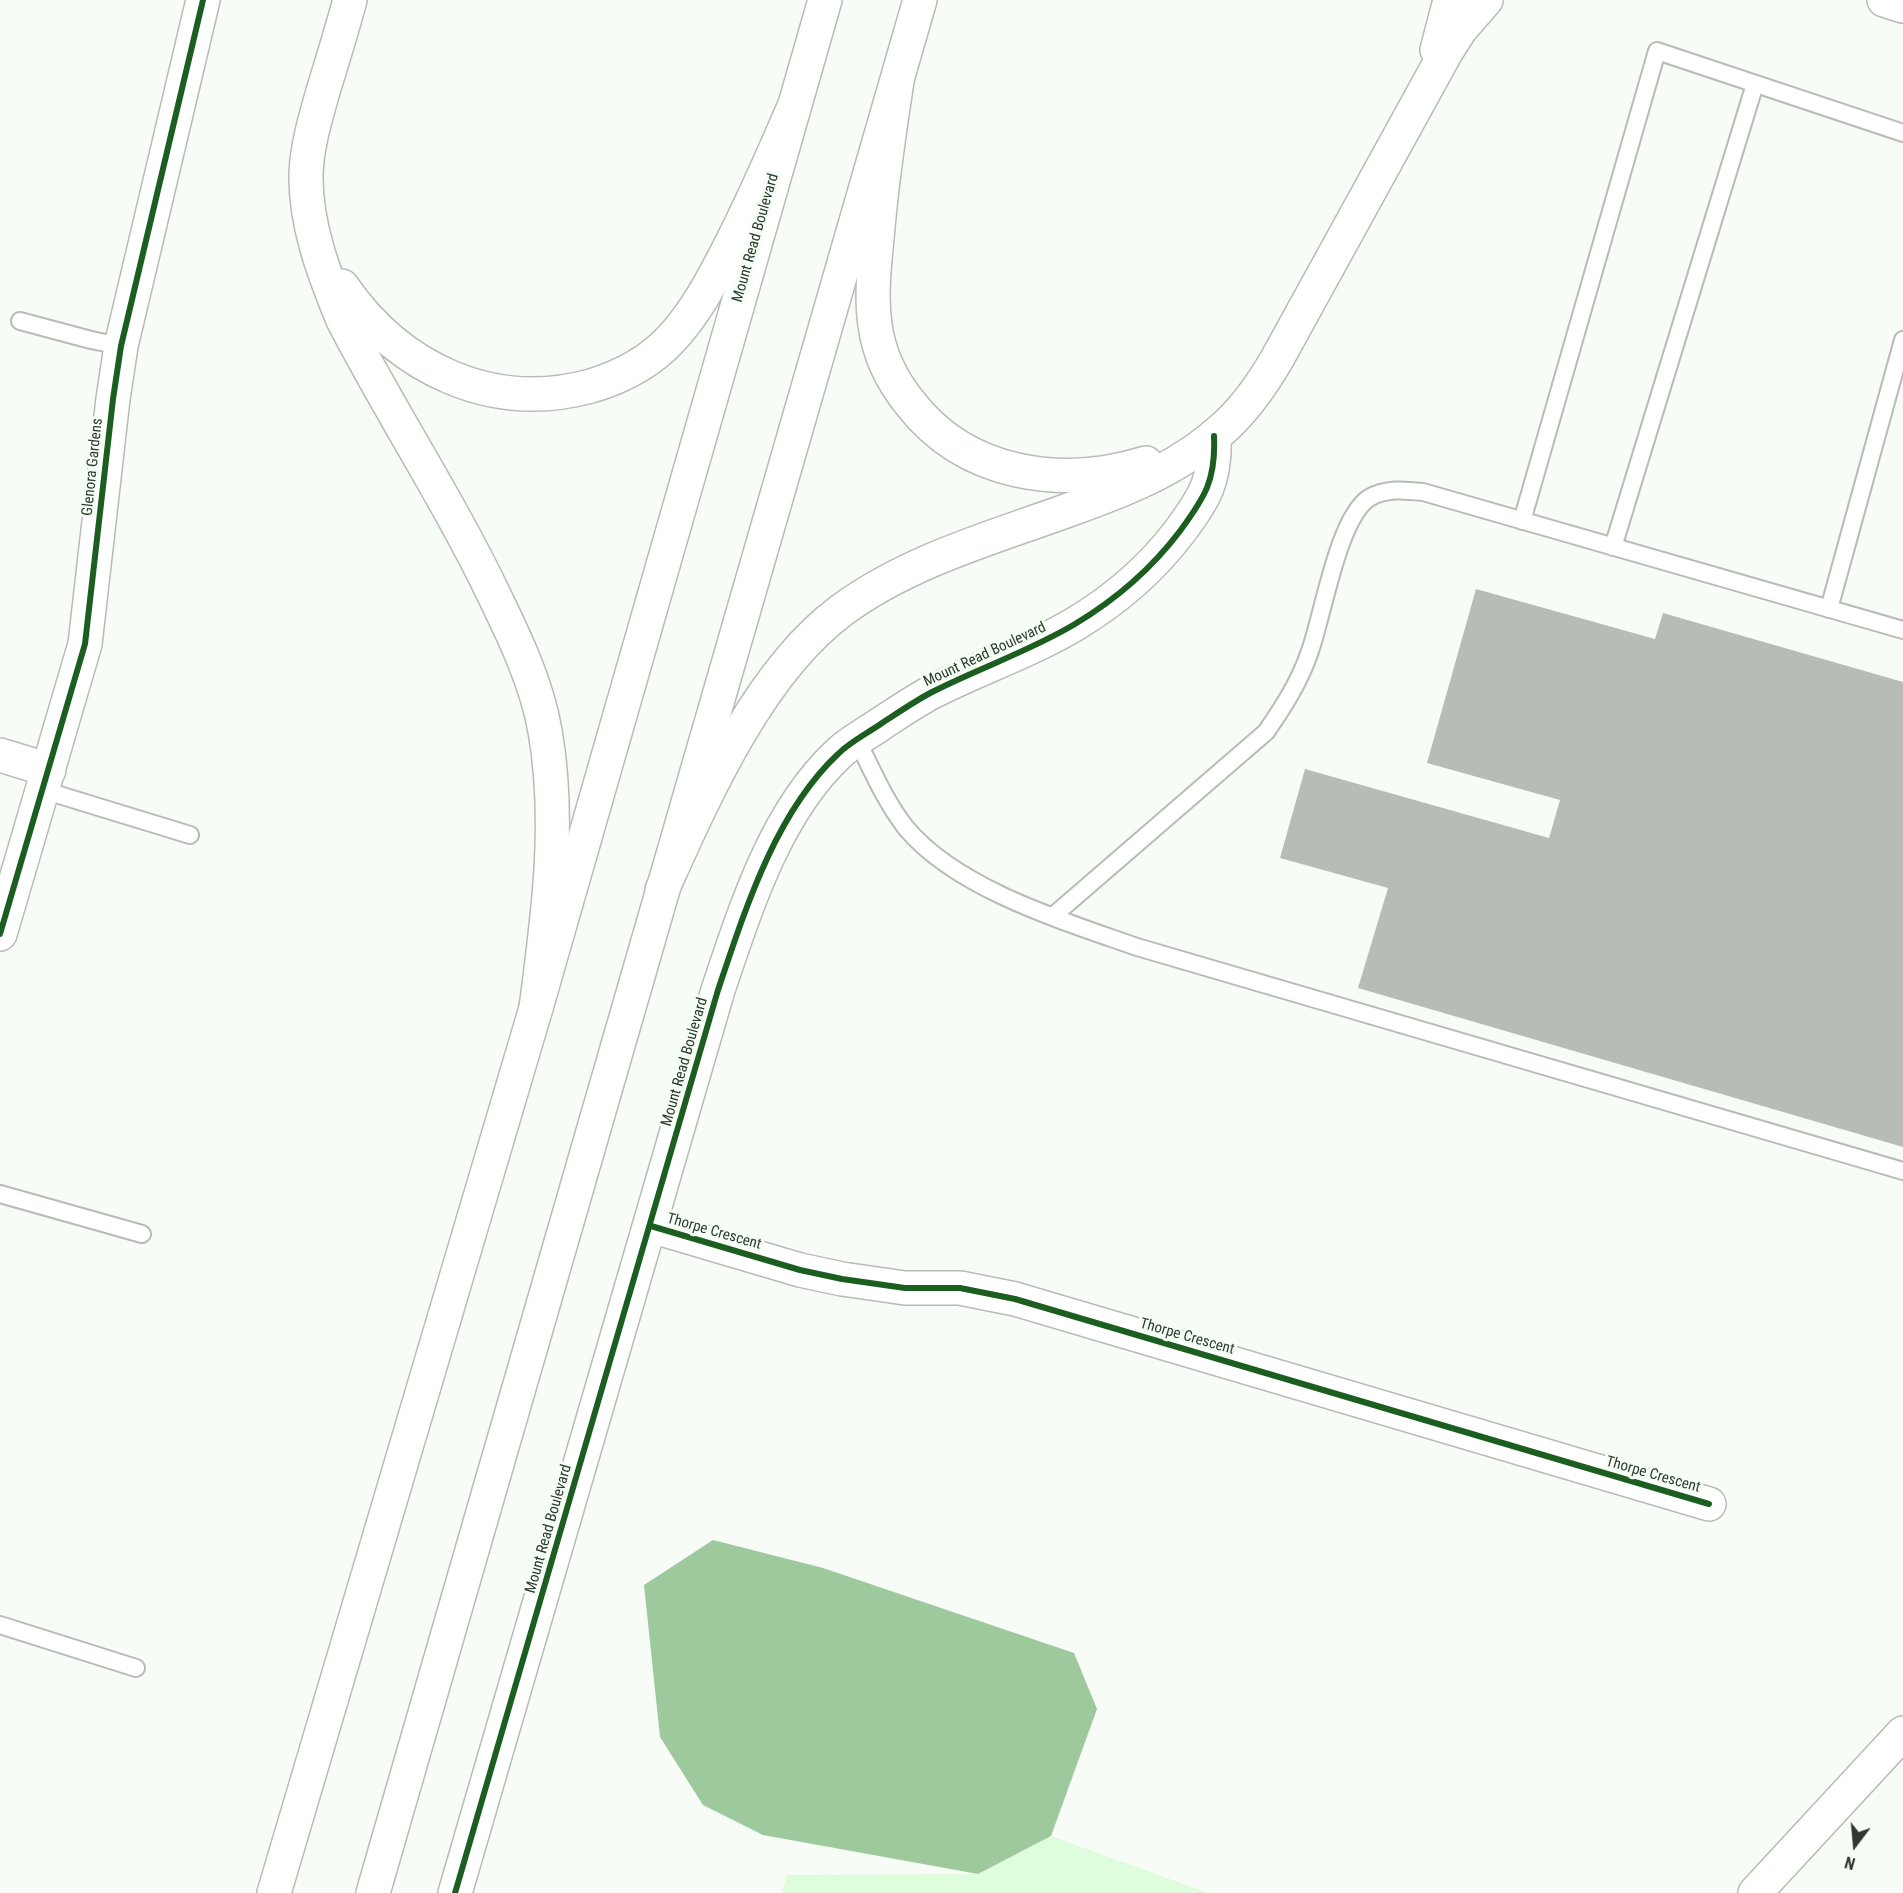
<!DOCTYPE html>
<style>
body{margin:0}
#map{position:relative;width:1903px;height:1893px;overflow:hidden;background:#f7fcf7;font-family:"Roboto Condensed",sans-serif}
canvas{display:block}
.north{position:absolute;left:1825px;top:1815px;width:60px;height:60px;-webkit-text-stroke:4px #f4fff4;paint-order:stroke;rotate:196deg;font-size:16px;font-weight:700;line-height:24px;text-align:center;color:#323732}
.north::after{content:'';display:block;margin:auto;width:21px;height:27px;background:#323732;clip-path:polygon(50% 0,100% 100%,50% 72%,0 100%)}
</style>
<div id="map">
<canvas width="1903" height="1893"></canvas>
<div class="north">N</div>
</div>
<script>
const g = document.querySelector('canvas').getContext('2d');
g.lineJoin = 'round';
function paint(path, color) {
  g.fillStyle = color;
  g.fill(path, 'evenodd');
}
function strokePath(path, color, width, dash) {
  g.strokeStyle = color;
  g.lineWidth = width;
  g.lineCap = dash ? 'butt' : 'round';
  g.setLineDash(dash || []);
  g.stroke(path);
}
function label(font, color, halo, rows, align = 'center') {
  g.font = font + ' "Roboto Condensed",sans-serif';
  g.lineWidth = 6;
  g.setLineDash([]);
  g.textBaseline = 'middle';
  g.strokeStyle = halo;
  g.fillStyle = color;
  for (const [text, x, y, turn = 0] of rows) {
    g.save();
    g.translate(x, y);
    g.rotate((+turn || 0) * Math.PI / 180);
    g.textAlign = isNaN(turn) ? turn : align;
    if (halo) g.strokeText(text, 0, 0);
    g.fillText(text, 0, 0);
    g.restore();
  }
}
const green = new Path2D(`
 M1051 1836 1208 1893H782L787 1875 978 1874Z`);
const water = new Path2D(`
 M713 1540 823 1568 1074 1653 1097 1709 1051 1836 978 1874 763 1835 703 1805 660 1737 644 1585Z`);
const building = new Path2D(`
 M1476 589 1655 639 1663 613 1903 682V1147L1358 988 1388 888 1280 858 1305 769 1549 838 1560 800 1427 763Z`);
const lane = new Path2D(`
 M20 321 91 340 121 346
 M1522 521 1657 51 1903 133
 M1613 547 1755 84
 M1829 609 1903 340
 M857 740C872 770 885 801 906 828 957 889 1063 921 1137 947L1903 1171
 M43 790 190 835
 M1053 916 1266 732C1284 706 1300 681 1310 651 1323 615 1338 518 1369 498 1385 488 1405 490 1423 492L1903 630
 M0 1194 142 1234
 M0 1625 136 1668`);
const street = new Path2D(`
 M0 755 49 770
 M0 934 85 644 113 399 121 346 203 0
 M651 1226 800 1270 842 1279 905 1288H960L1015 1299 1709 1504
 M455 1893 718 990C745 910 775 813 838 754 850 742 868 733 882 723 899 712 915 701 932 692 979 668 1030 651 1075 624 1115 600 1152 568 1180 531 1205 497 1216 480 1214 436
 M1755 1893 1903 1733`);
const secondary = new Path2D(`
 M274 1893 536 1008 825 0
 M373 1893 920 0`);
const highway = new Path2D(`
 M350 0C342 29 333 59 324 88 316 116 307 145 306 174 305 224 324 274 343 320 391 413 449 501 494 595 515 638 537 684 545 731 561 822 548 917 536 1008
 M1884 0 1903 6
 M1437 50 1450 0
 M897 81C889 133 881 186 877 239 874 267 871 297 875 325 879 354 892 381 910 403 966 476 1062 489 1146 463
 M342 286C399 369 492 413 591 386 621 377 651 361 672 338 695 313 711 283 726 254 751 206 772 158 793 109
 M662 890C704 797 758 672 842 610 910 560 995 537 1074 508 1130 488 1184 466 1228 424 1248 405 1263 383 1277 359L1446 52 1460 30 1486 0`);
const cycleway = new Path2D(`
 M0 934 85 644 113 399 121 346 203 0
 M651 1226 800 1270 842 1279 905 1288H960L1015 1299 1709 1504
 M455 1893 718 990C745 910 775 813 838 754 850 742 868 733 882 723 899 712 915 701 932 692 979 668 1030 651 1075 624 1115 600 1152 568 1180 531 1205 497 1216 480 1214 436`);
const streetNames = [
 ["Mount Read Boulevard",756,238,-74],
 ["Glenora Gardens",93,467,-84],
 ["Mount Read Boulevard",985,655,-25],
 ["Mount Read Boulevard",685,1062,-74],
 ["Thorpe Crescent",714,1232,16],
 ["Thorpe Crescent",1187,1337,16],
 ["Thorpe Crescent",1653,1475,16],
 ["Mount Read Boulevard",549,1529,-74]
];
paint(green, '#ddfddc');
paint(water, '#9dc99d');
paint(building, '#b7bcb7');
strokePath(lane, '#b7bcb7', 20);
strokePath(street, '#b7bcb7', 36);
strokePath(secondary, '#b7bcb7', 36);
strokePath(highway, '#b7bcb7', 36);
strokePath(lane, '#fefffe', 16);
strokePath(street, '#fefffe', 33);
strokePath(secondary, '#fefffe', 33);
strokePath(highway, '#fefffe', 33);
strokePath(cycleway, '#1b5e20', 6);
label('15px', '#323732', '#f4fff4', streetNames);
</script>
